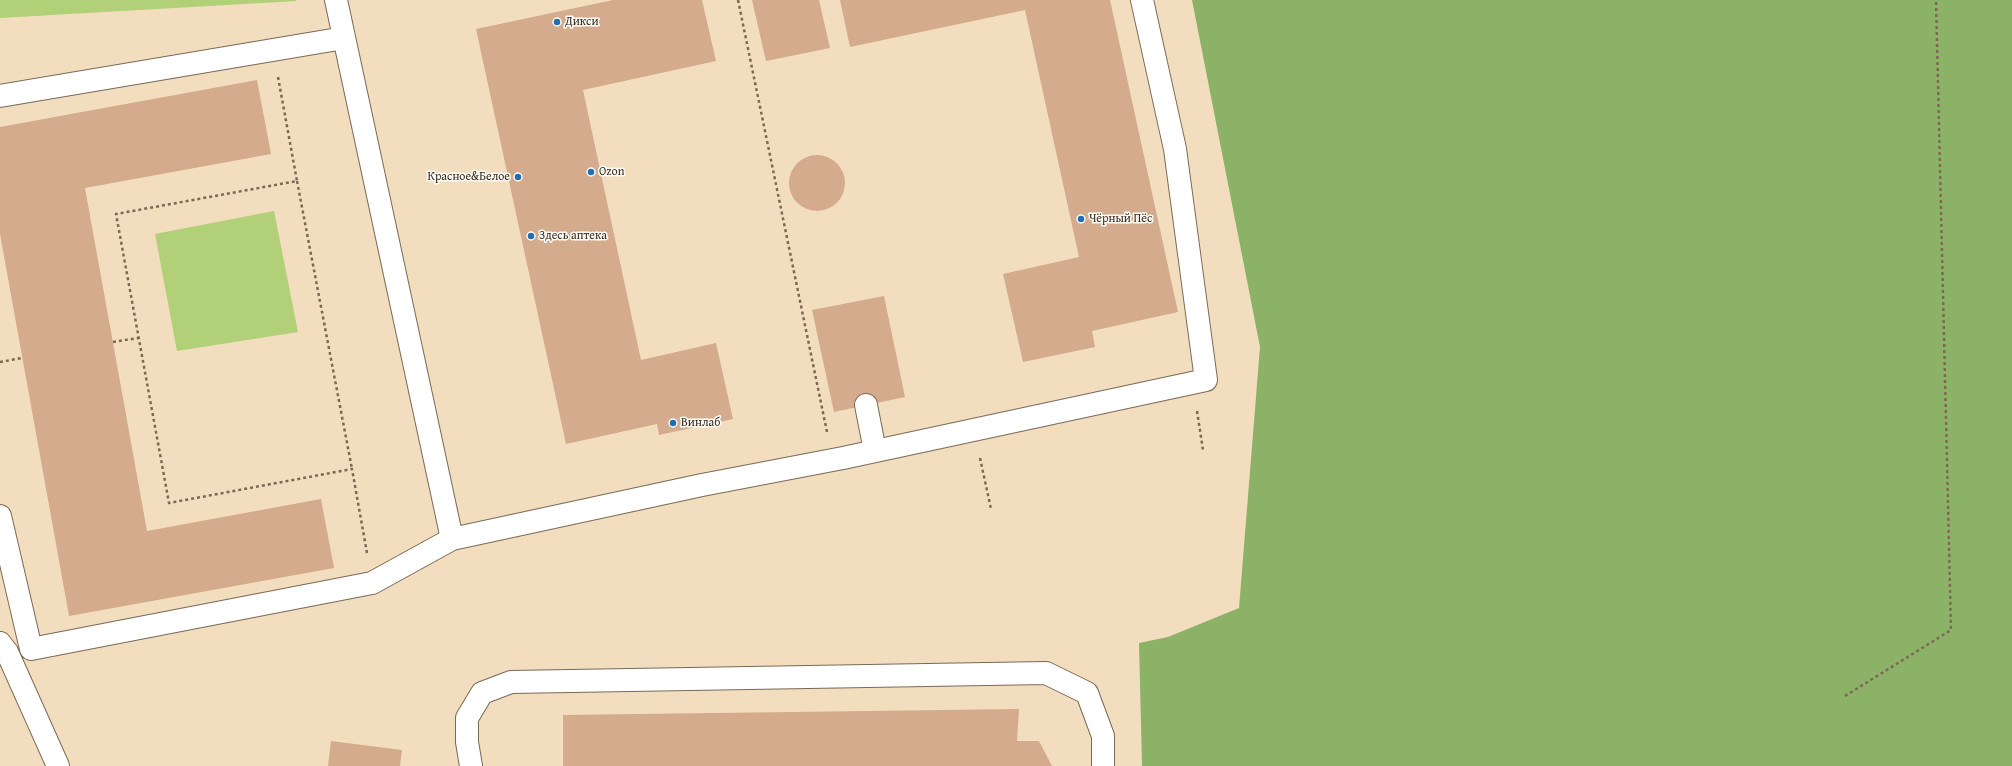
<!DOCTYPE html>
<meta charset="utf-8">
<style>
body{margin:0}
canvas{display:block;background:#f2ddbe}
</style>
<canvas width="2012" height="766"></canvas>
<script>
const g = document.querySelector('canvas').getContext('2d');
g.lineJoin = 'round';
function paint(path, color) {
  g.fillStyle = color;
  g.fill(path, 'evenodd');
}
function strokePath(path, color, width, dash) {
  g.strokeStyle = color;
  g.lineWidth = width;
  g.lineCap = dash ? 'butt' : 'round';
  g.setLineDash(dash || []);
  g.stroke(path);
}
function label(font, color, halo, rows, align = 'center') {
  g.font = font + ' "Gentium Book Plus",serif';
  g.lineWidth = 3;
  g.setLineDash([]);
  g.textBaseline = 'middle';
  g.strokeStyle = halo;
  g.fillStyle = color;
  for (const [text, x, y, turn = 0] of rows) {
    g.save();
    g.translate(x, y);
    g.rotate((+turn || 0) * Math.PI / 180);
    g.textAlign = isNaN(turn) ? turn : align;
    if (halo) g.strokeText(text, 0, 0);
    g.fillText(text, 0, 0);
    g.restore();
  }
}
const green = new Path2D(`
 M0 0H296L297 1 0 18Z
 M274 211 298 332 177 351 155 234Z`);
const forest = new Path2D(`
 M1192 0H2012V766H1142L1139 643 1168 637 1239 608 1260 347Z`);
const building = new Path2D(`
 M613 0H702L716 61 583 90 641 360 716 343 733 419 659 435 657 424 566 444 476 29Z
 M752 0H819L830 48 766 61Z
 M840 0H1110L1178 312 1092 331 1095 347 1023 362 1003 274 1079 257 1025 10 850 47Z
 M257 80 271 154 85 188 147 531 321 499 334 568 69 616 0 234V127Z
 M789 183a28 28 0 1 1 56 0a28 28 0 1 1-56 0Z
 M884 296 905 397 834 412 812 310Z
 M1019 709 1017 741H1039L1052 766H563V715Z
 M331 741 402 750 400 766H328Z`);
const path = new Path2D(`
 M738 0 827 432
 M278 77 297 181 116 214 169 503 352 469 367 553
 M297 181 352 469
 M113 342 138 338
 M0 362 22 358
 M1197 411 1203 450
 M980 458 991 509
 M1845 696 1951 630 1936 0`);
const minor = new Path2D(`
 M336 0 452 539 702 485 843 458 1206 380 1175 149 1142 0
 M0 96 344 38
 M866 405 875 451
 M0 516 31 649 372 583 452 539
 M0 643 7 652 58 766
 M471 766 467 742V718L482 693 511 682 1046 673 1087 693 1103 736V766`);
const markers = [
 [557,22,4,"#1f6fb2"],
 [591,172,4,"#1f6fb2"],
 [518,177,4,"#1f6fb2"],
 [1081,219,4,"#1f6fb2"],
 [531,236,4,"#1f6fb2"],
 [673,423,4,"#1f6fb2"]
];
const poiNames = [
 ["Дикси",565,22],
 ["Ozon",599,172],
 ["Красное&Белое",510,177,"right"],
 ["Чёрный Пёс",1089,219],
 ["Здесь аптека",539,236],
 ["Винлаб",681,423]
];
paint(green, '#b1d077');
paint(forest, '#8cb268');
paint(building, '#d4ab8c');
strokePath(minor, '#7b6956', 24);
strokePath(path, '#7b6956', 2.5, [3, 3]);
strokePath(minor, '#fff', 22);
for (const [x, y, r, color] of markers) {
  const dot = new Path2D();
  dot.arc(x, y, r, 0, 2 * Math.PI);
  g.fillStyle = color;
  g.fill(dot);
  strokePath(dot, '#fdfcf7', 1.5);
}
label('12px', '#3b2a1e', '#fdfcf7', poiNames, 'left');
</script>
